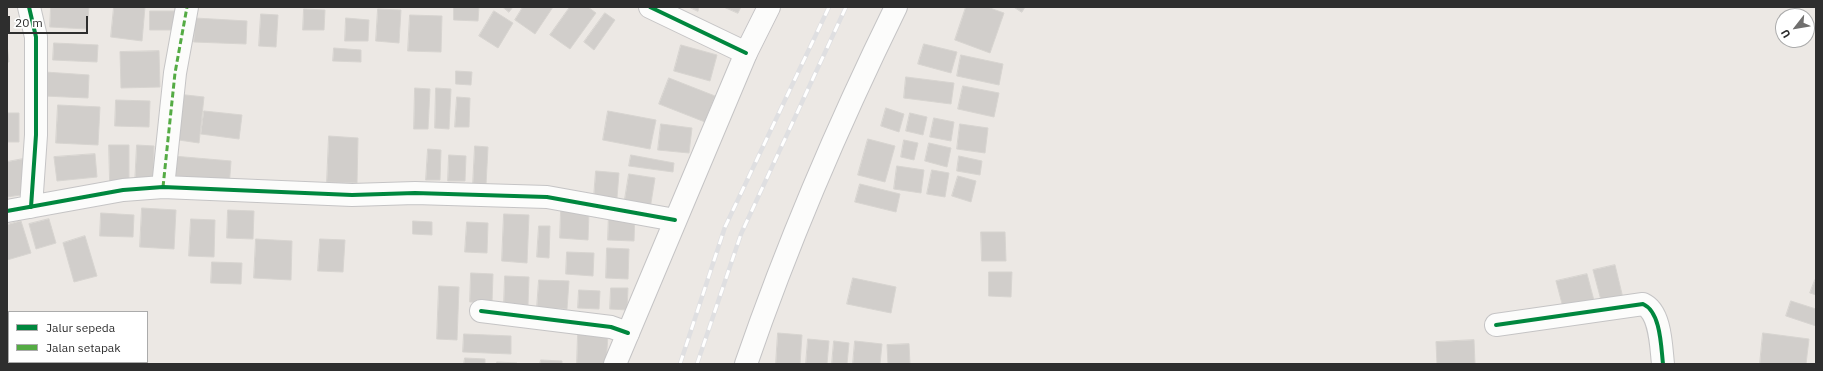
<!DOCTYPE html>
<style>
body{margin:0}
#map{position:relative;width:1823px;height:371px;overflow:hidden;background:#ece8e4;font-family:"IBM Plex Sans",sans-serif}
canvas{display:block}
.frame{position:absolute;inset:0;border:8px solid #2e2e2e;pointer-events:none}
.legend{position:absolute;left:8px;top:311px;width:140px;height:52px;box-sizing:border-box;background:#fff;border:1px solid #ababab;margin:0;padding:5px 7px;list-style:none;font-size:12px;color:#2e2e2e}
.legend li{display:flex;align-items:center;gap:8px;height:20px}
.legend b{width:20px;border:1px solid #ababab}
.north{position:absolute;left:1775px;top:8px;width:40px;height:40px;box-sizing:border-box;background:#fff;border:1px solid #ababab;border-radius:50%;rotate:239deg;font-size:11px;font-weight:700;line-height:16px;text-align:center;color:#2e2e2e}
.north::after{content:'';display:block;margin:auto;width:14px;height:18px;background:#706f6e;clip-path:polygon(50% 0,100% 100%,50% 72%,0 100%)}
.scale{position:absolute;left:8px;top:16px;width:80px;height:18px;box-sizing:border-box;border:2px solid #2e2e2e;border-top:0;padding-left:5px;font-size:12px;line-height:14px;white-space:nowrap;color:#2e2e2e;-webkit-text-stroke:3px #fff;paint-order:stroke}
</style>
<div id="map">
<canvas width="1823" height="371"></canvas>
<div class="frame"></div>
<ul class="legend">
<li><b style="height:5px;background:#00873e"></b>Jalur sepeda</li>
<li><b style="height:5px;background:#54ab44"></b>Jalan setapak</li>
</ul>
<div class="north">U</div>
<div class="scale">20 m</div>
</div>
<script>
const g = document.querySelector('canvas').getContext('2d');
g.lineJoin = 'round';
function paint(path, color) {
  g.fillStyle = color;
  g.fill(path, 'evenodd');
}
function strokePath(path, color, width, dash) {
  g.strokeStyle = color;
  g.lineWidth = width;
  g.lineCap = dash ? 'butt' : 'round';
  g.setLineDash(dash || []);
  g.stroke(path);
}
const building = new Path2D(`
 M51 7H89L87 29 50 27Z
 M114 7H145L142 41 111 37Z
 M454 7H479L478 21 454 20Z
 M503 7H513L509 12Z
 M523 7H553L535 34 515 20Z
 M570 7H588L596 13 570 49 550 35Z
 M689 7H699L698 11Z
 M724 7H741L738 13Z
 M966 7H987L1004 13 990 53 955 40Z
 M1014 7H1025L1022 12Z
 M304 9 325 10 324 30H303Z
 M378 9 401 10 399 43 376 41Z
 M150 11H182V30H150Z
 M494 11 513 23 498 48 479 36Z
 M605 13 615 20 594 50 584 42Z
 M261 14 278 15 276 47 259 46Z
 M410 15 442 16 441 52 408 51Z
 M195 18 247 21 246 44 194 42Z
 M346 18 369 20 368 41H345Z
 M54 43 98 45 97 62 53 60Z
 M7 44 9 62H7Z
 M924 44 957 52 951 73 918 64Z
 M681 45 717 55 710 81 674 71Z
 M334 48 361 50V62L333 61Z
 M159 51 160 87 121 88 120 52Z
 M961 55 1003 64 999 85 957 76Z
 M456 71 472 72 471 85 456 84Z
 M45 72 89 75 88 98 44 96Z
 M906 77 954 83 951 104 904 98Z
 M669 78 715 96 705 122 659 104Z
 M963 86 999 93 994 117 958 109Z
 M415 88 430 89 428 129H414Z
 M436 88 451 89 449 129 435 128Z
 M177 94 204 97 199 143 172 139Z
 M457 97 470 98 469 127H455Z
 M116 100 150 101 149 127 115 126Z
 M58 105 100 107 98 145 56 143Z
 M886 108 904 114 899 132 881 126Z
 M204 111 242 115 239 139 201 134Z
 M608 111 656 120 650 149 603 140Z
 M7 113H19V142H7Z
 M910 113 927 117 923 135 906 131Z
 M934 118 954 122 951 141 930 137Z
 M661 124 692 128 689 153 658 150Z
 M960 124 988 128 985 153 957 149Z
 M329 136 358 138 357 183 327 182Z
 M868 139 895 146 885 182 858 175Z
 M904 140 918 143 914 160 901 157Z
 M929 143 951 148 947 167 925 161Z
 M109 145H129V181H110Z
 M137 145 154 146 153 185 135 184Z
 M475 146 488 147 486 185H473Z
 M428 149 441 150 440 180H426Z
 M95 154 97 177 57 181 54 157Z
 M449 155 466 156 465 181H448Z
 M631 155 674 163 673 172 629 166Z
 M173 156 231 161 229 189 171 184Z
 M959 156 982 161 980 175 957 171Z
 M23 159 28 194 7 197V162Z
 M897 166 924 170 921 193 894 189Z
 M932 170 949 173 945 197 927 194Z
 M596 171 619 173 617 198 594 197Z
 M629 174 655 178 650 209 624 205Z
 M958 176 976 181 971 202 952 196Z
 M860 184 900 194 896 212 855 202Z
 M142 208 176 210 174 249 140 247Z
 M228 210 254 211 253 239 227 238Z
 M561 211 589 212 588 240 560 238Z
 M609 212 635 213 634 241 608 240Z
 M101 213 134 215 133 237 100 236Z
 M504 214 529 215 527 263 502 261Z
 M49 219 56 243 36 249 29 224Z
 M191 219 215 220 214 257 189 256Z
 M21 221 31 253 7 260V225Z
 M413 221 432 222V235L413 234Z
 M467 222 488 223 487 253 465 252Z
 M539 226H550L549 258 537 257Z
 M981 232H1005L1006 261H982Z
 M85 236 97 276 74 282 63 243Z
 M256 239 292 241 291 280 254 278Z
 M320 239 345 240 343 272 318 271Z
 M607 248 629 249 628 279 606 278Z
 M567 252 594 253 593 276 566 274Z
 M212 262 242 263 241 284 211 283Z
 M1615 265 1623 298 1602 304 1593 270Z
 M989 272H1012L1011 297 989 296Z
 M471 273 493 274 492 303 470 302Z
 M1587 274 1596 308 1565 315 1556 281Z
 M505 276 529 277 528 305 504 304Z
 M853 278 896 287 891 313 847 304Z
 M539 280 569 281 567 309 537 308Z
 M1815 280 1816 281V295L1810 293Z
 M439 286 459 287 457 340 437 339Z
 M611 288H628L627 310 610 309Z
 M579 290 600 291 599 309 578 308Z
 M1791 301 1816 309V326L1786 316Z
 M778 333 802 335 800 364H776Z
 M1763 333 1809 339 1806 364H1760Z
 M464 334 511 336V354L463 352Z
 M578 334 608 335 606 364H577Z
 M808 339 829 341 827 364H806Z
 M1474 340 1475 364H1437L1436 342Z
 M834 341 849 343 847 364H832Z
 M855 341 882 344 880 364H853Z
 M909 344 910 364H888L887 345Z
 M7 353 10 363 8 364H7Z
 M465 358 485 359V364H464Z
 M541 360 562 361V364H540Z
 M497 362 517 363V364H497Z`);
const minor = new Path2D(`
 M29 7 36 37V135L31 207
 M650 7 746 53
 M163 187 175 73 187 7
 M7 211 123 190 163 187 352 195 415 193 547 197 675 220
 M481 311 611 327 628 333
 M1496 325 1643 304C1661 312 1661 347 1663 364`);
const secondary = new Path2D(`
 M615 364 746 53 769 7
 M746 364C788 242 839 123 896 7`);
const rail = new Path2D(`
 M680 364 725 227 829 7
 M697 364 741 234 846 7`);
const quiet = new Path2D(`
 M163 187 175 73 187 7`);
const cycleway = new Path2D(`
 M29 7 36 37V135L31 207
 M650 7 746 53
 M7 211 123 190 163 187 352 195 415 193 547 197 675 220
 M481 311 611 327 628 333
 M1496 325 1643 304C1661 312 1661 347 1663 364`);
paint(building, '#d1cecb');
strokePath(building, '#d7d4d0', 1);
strokePath(minor, '#c5c4c5', 24);
strokePath(secondary, '#c5c4c5', 24);
strokePath(minor, '#fcfcfb', 22);
strokePath(secondary, '#fcfcfb', 22);
strokePath(rail, '#dfdfe1', 4.5);
strokePath(rail, '#fff', 3, [9]);
strokePath(quiet, '#54ab44', 3, [6, 3]);
strokePath(cycleway, '#00873e', 4);
</script>
